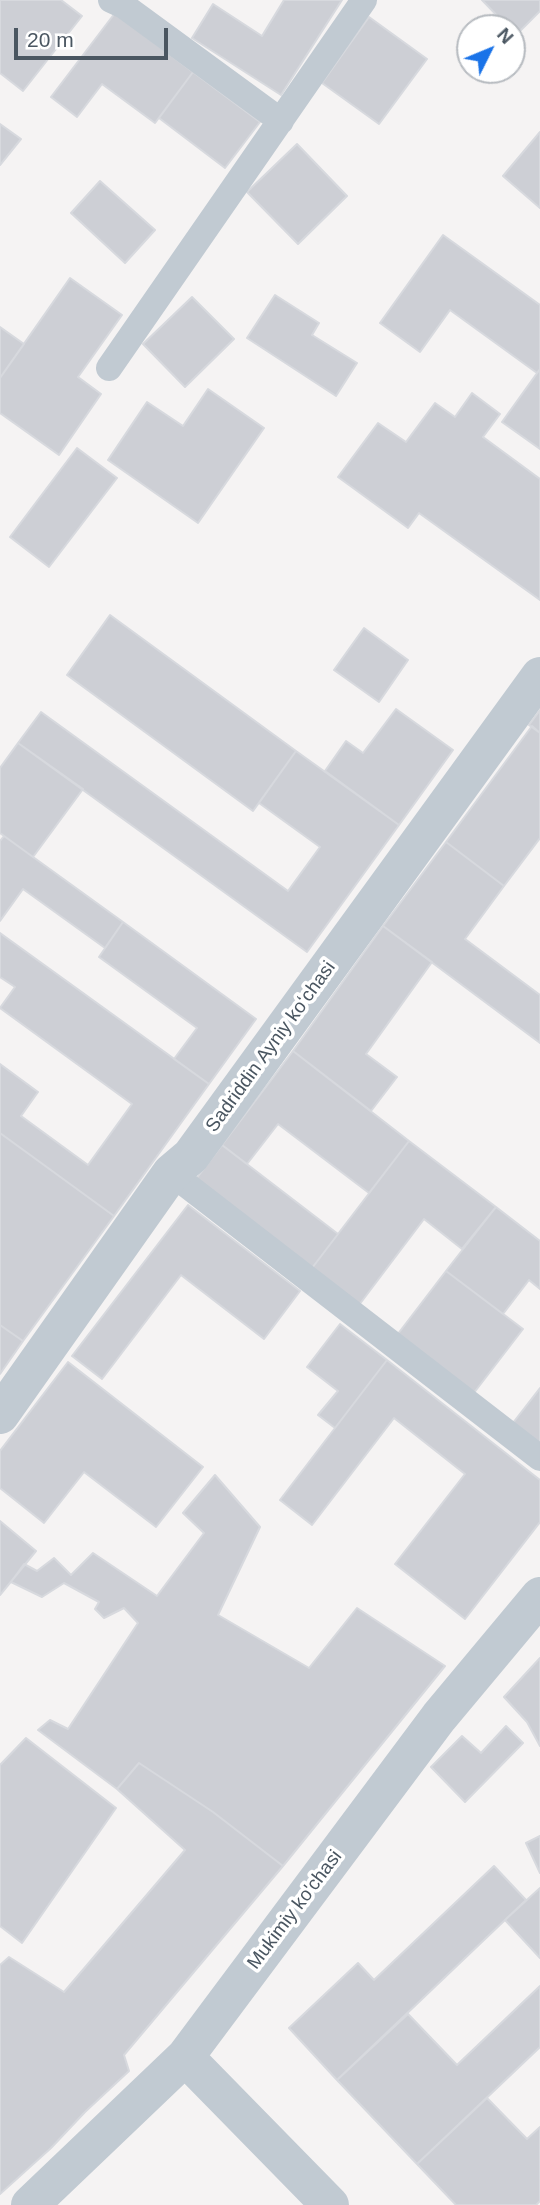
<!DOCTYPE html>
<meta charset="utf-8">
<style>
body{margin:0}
#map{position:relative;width:540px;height:2205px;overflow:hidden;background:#f5f3f3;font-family:Arial,sans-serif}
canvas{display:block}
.north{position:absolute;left:456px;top:14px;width:70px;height:70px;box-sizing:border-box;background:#fff;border:2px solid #b7bbc0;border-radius:50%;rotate:47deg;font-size:19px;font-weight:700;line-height:28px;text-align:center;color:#4a5661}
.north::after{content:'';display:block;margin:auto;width:24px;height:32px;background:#1a73e8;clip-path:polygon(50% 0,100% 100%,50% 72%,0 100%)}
.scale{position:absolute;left:14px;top:28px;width:154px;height:32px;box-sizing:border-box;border:4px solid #4a5661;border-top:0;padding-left:9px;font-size:21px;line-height:24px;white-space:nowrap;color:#4a5661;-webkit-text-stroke:5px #fff;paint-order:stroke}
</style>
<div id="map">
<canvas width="540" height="2205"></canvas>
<div class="north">N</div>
<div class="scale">20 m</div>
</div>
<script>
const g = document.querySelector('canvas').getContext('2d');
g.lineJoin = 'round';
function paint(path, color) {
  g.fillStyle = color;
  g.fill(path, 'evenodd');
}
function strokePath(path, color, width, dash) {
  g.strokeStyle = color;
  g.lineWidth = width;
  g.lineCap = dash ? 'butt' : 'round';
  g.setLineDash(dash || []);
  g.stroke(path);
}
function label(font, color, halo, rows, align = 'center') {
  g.font = font + ' Arial,sans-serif';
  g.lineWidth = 7;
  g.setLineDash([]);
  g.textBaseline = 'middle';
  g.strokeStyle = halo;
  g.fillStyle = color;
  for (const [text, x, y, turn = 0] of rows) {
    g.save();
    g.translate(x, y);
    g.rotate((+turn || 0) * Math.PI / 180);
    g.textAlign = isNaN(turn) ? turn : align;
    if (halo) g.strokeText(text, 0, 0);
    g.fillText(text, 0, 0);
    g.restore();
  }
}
const building = new Path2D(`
 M0 0H61L82 16 23 91 0 73Z
 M284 0H342L281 95 192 38 213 4 262 36Z
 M482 0H540V11L516 35 512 28H509Z
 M115 13 193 72 155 123 102 84 77 117 51 97Z
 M369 17 427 59 379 124 322 83Z
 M193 72 260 122 225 168 159 118Z
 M0 124 21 139 0 165Z
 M540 132V208L503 176Z
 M297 144 347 196 298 244 247 192Z
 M100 181 155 230 125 263 71 213Z
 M443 235 540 305V369L537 373 450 310 420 352 380 323Z
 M70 278 122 315 78 377 101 394 59 455 0 413V378Z
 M275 295 319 323 312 335 357 363 336 396 247 338Z
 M192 297 234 339 185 387 143 344Z
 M0 327 24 344 0 378Z
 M540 369V449L502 422Z
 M208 389 264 428 198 523 108 460 147 402 183 426Z
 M472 393 500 414 483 437 540 479V600L419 513 408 528 338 477 378 423 406 442 435 403 455 417Z
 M77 448 117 478 49 567 10 537Z
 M110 615 296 751 253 811 67 675Z
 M364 628 408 660 379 702 334 670Z
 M396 709 453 750 399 825 325 771 346 741 363 753Z
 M540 710V733L529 725Z
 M41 712 288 891 320 847 259 803 296 751 399 825 307 952 18 743Z
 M532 726 540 733V838L504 886 446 842Z
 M18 743 83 789 33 857 0 833V768Z
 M4 836 123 922 105 948 23 889 0 921V841Z
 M446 842 504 886 465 939 540 995V1043L383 926Z
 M123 922 256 1019 209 1084 174 1059 197 1028 99 957Z
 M383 926 432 962 366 1054 397 1077 371 1111 293 1051Z
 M0 933 209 1084 114 1216 0 1133V1064L38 1092 21 1116 88 1165 132 1104 0 1008 15 987 0 977Z
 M293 1051 409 1141 369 1193 278 1124 247 1164 222 1145Z
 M0 1133 114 1216 23 1341 0 1325Z
 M409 1141 496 1207 462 1249 424 1219 356 1309 309 1272Z
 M222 1145 338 1234 309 1272 193 1183Z
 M188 1205 300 1291 264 1339 181 1275 102 1379 72 1356Z
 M496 1207 540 1241V1289L529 1280 503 1314 446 1271Z
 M446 1271 523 1329 470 1398 394 1339Z
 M340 1324 387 1360 335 1428 318 1415 338 1391 307 1367Z
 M0 1325 23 1341 0 1374Z
 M387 1360 540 1480V1522L465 1619 395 1564 465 1474 394 1418 312 1525 280 1500Z
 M68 1362 203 1467 156 1527 84 1472 44 1523 0 1488V1451Z
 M540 1388V1452L509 1428Z
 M215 1475 260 1527 218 1615 309 1668 357 1608 445 1666 283 1866 213 1812 139 1763 117 1789 38 1730 50 1720 68 1729 138 1623 124 1608 104 1618 95 1609 99 1602 64 1583 42 1597 11 1582 24 1564 37 1571 54 1558 71 1575 93 1553 157 1596 204 1533 183 1513Z
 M0 1521 36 1551 0 1595Z
 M540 1658V1746L527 1722 504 1697Z
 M506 1726 523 1743 465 1802 431 1767 462 1736 481 1753Z
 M26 1738 116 1808 22 1943 0 1926V1765Z
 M139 1763 213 1812 283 1866 124 2055 129 2071 85 2112 51 2148 0 2194V1965L9 1957 64 1992 185 1850 117 1789Z
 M540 1836V1873L526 1843Z
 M494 1866 526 1900 337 2080 289 2028 358 1963 374 1980Z
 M540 1888V1958L505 1920Z
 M540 1986V2047L417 2164 337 2080 408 2014 457 2065Z
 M487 2098 527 2139 540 2127V2201L536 2205H456L417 2164Z`);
const lane = new Path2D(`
 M111 0 124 6 281 121
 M109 368 364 0
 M171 1173 540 1458`);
const street = new Path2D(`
 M0 1415 171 1173 191 1156 540 676
 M185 2057 330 2205
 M30 2205 185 2057 439 1717 540 1596`);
const streetNames = [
 ["Sadriddin Ayniy koʻchasi",271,1047,-54],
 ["Mukimiy ko'chasi",295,1910,-53]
];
paint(building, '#cdcfd5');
strokePath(building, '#d7d9de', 2);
strokePath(lane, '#c1cad2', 26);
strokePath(street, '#c1cad2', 38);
label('19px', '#4a5661', '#fff', streetNames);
</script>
